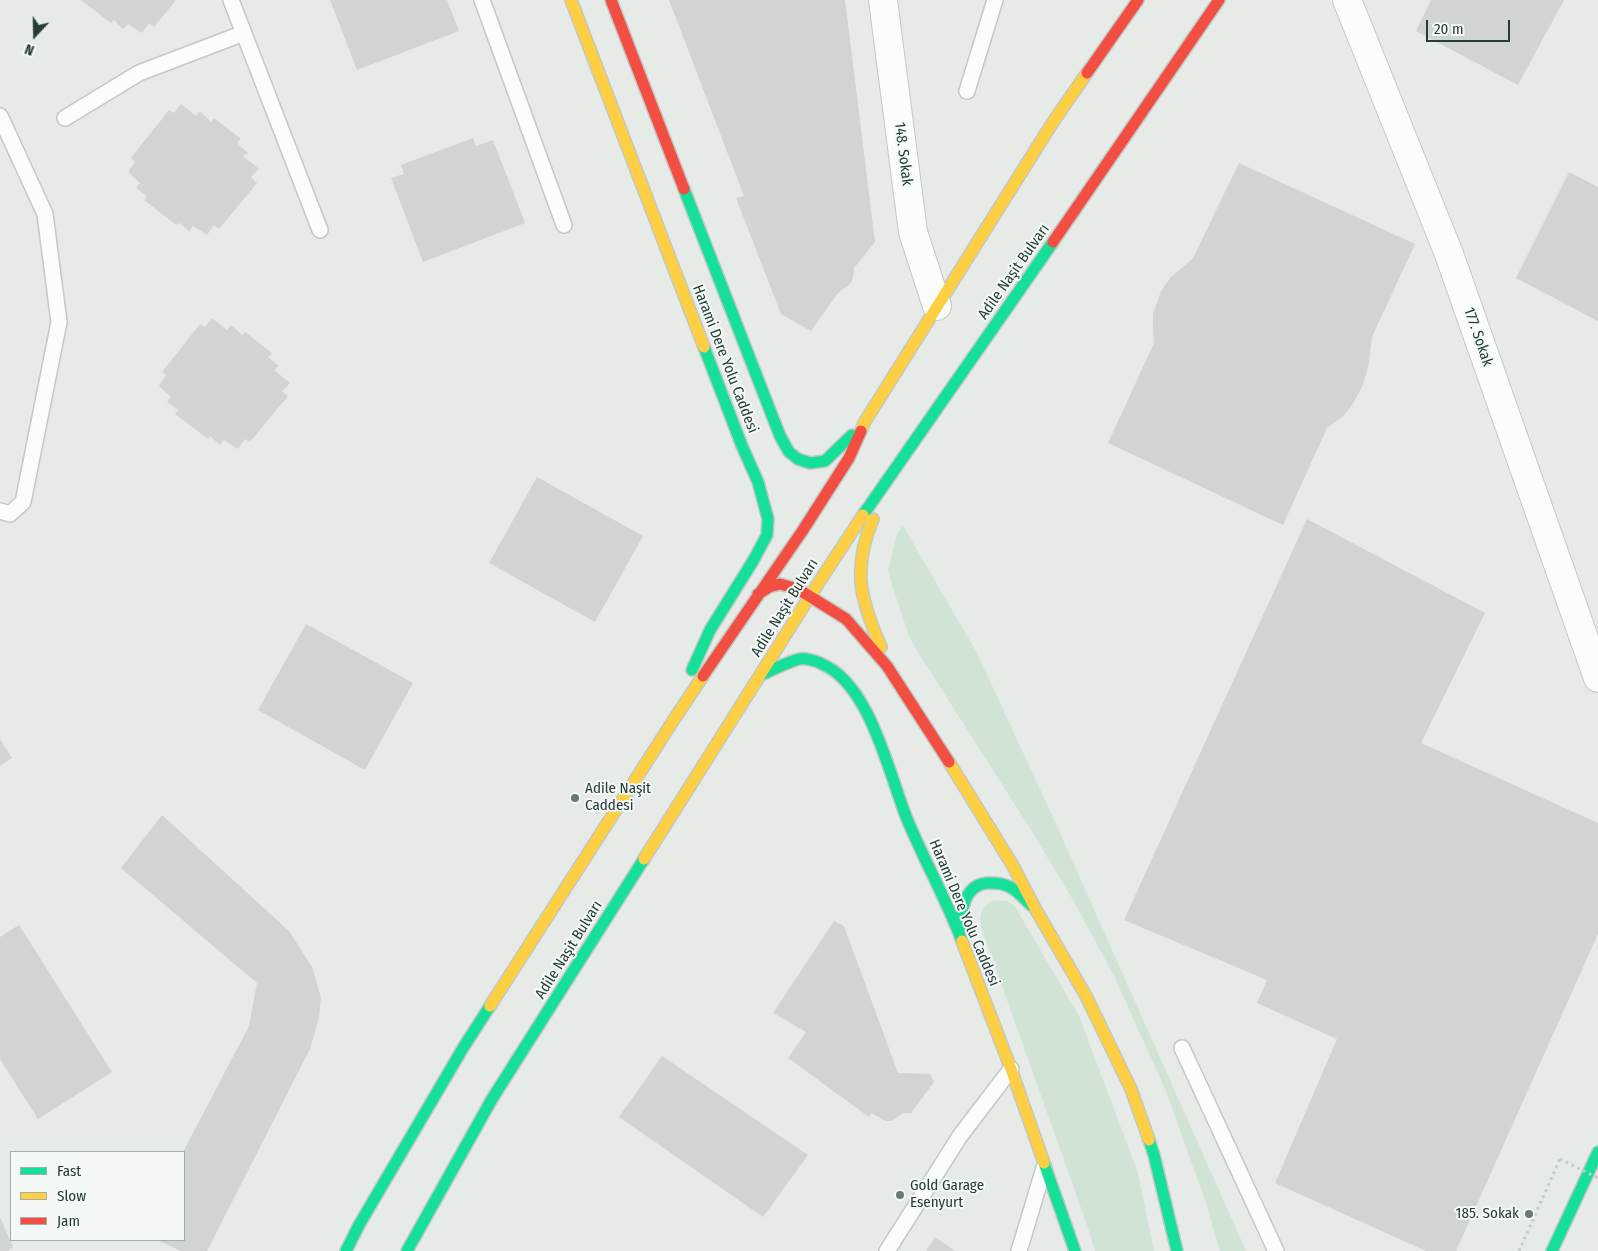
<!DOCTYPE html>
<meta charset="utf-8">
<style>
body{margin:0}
#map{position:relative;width:1598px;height:1251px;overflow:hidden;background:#e6ebe8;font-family:"Fira Sans Condensed",sans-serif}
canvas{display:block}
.legend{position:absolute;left:10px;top:1151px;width:175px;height:90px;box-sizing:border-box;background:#f4f9f7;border:1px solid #a1aeaa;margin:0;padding:6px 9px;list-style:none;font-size:15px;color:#253d36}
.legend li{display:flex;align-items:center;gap:10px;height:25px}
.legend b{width:25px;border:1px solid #a1aeaa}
.north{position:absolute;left:10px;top:10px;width:50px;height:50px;-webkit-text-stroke:4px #f4f9f7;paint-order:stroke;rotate:201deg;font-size:14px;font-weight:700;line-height:20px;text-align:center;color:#253d36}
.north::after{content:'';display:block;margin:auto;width:18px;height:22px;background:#253d36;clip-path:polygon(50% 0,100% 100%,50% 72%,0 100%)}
.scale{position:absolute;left:1426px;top:20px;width:84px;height:22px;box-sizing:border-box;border:2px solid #253d36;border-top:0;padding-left:6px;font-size:15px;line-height:18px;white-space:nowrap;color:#253d36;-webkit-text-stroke:4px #f4f9f7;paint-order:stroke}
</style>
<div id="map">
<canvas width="1598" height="1251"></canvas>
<ul class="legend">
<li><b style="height:6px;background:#16e098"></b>Fast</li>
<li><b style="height:6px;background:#ffcf43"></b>Slow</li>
<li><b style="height:6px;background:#f24e42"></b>Jam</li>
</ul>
<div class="north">N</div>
<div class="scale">20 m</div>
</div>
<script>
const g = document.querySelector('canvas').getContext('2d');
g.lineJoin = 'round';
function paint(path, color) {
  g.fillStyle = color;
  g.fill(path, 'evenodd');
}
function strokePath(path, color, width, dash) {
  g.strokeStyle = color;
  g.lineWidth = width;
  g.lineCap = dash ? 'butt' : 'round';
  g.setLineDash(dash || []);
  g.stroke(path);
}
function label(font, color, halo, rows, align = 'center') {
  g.font = font + ' "Fira Sans Condensed",sans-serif';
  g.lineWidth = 4;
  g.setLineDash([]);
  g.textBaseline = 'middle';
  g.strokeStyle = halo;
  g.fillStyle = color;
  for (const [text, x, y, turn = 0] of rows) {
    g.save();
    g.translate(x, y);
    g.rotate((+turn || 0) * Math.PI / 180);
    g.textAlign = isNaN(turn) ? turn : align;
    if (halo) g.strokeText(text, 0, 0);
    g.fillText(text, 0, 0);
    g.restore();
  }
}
const green = new Path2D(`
 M903 526 977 653 1056 824 1246 1251H1220L1206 1203 1166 1091 1114 976 1073 900 1031 830 921 657 909 636 892 585 888 570 897 534Z
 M993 900 1007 901 1014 905 1079 1016 1138 1173 1154 1251H1095L1086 1222 981 927C979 914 982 906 993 900Z`);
const building = new Path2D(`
 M81 0H176L154 27 149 23 142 33 128 24 123 29 114 20 111 23Z
 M330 0H447L459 31 357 70Z
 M669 0H845L875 242 854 268 853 278 850 284 838 293 811 331 781 314 736 198 744 196Z
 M1431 0H1564L1518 85 1416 31Z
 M181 104 196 116 200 111 211 122 214 118 241 139 237 143 248 153 243 156 259 169 251 177 257 183 219 229 214 225 207 235 193 226 189 231 179 223 176 225 144 200 147 196 136 188 140 183 128 172 135 162 131 158 169 110 174 113Z
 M473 138 476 146 493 140 525 223 423 262 391 178 404 174 401 165Z
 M1239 163 1415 244 1372 337 1369 363 1363 385 1351 407 1343 416 1327 428 1283 525 1108 443 1154 343 1153 330V314L1161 291 1171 277 1193 258Z
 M1569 172 1598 187V321L1516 278Z
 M212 318 227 330 231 325 242 335 245 332 272 353 268 357 279 366 274 370 290 383 282 391 288 396 250 442 245 439 238 449 224 440 220 445 210 436 208 439 175 414 178 410 167 402 171 397 159 386 166 375 162 372 200 324 205 327Z
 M537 477 643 536 595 622 489 563Z
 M1307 519 1485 613 1421 743 1598 823V934L1456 1251H1426L1275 1183 1337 1039 1257 1003 1267 980 1124 920Z
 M306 624 413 683 365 770 258 710Z
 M0 739 12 758 0 766Z
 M162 815 289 931 312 967 321 997 319 1018 310 1049 207 1251H181L157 1240H184L183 1152 249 1026 257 983 121 868Z
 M834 921 844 926 898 1073 930 1074 934 1082 911 1113H903L892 1121H886L871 1113 869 1117 788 1058 806 1032 773 1013Z
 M19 925 112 1072 38 1119 0 1059V937Z
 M662 1056 808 1155 763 1217 619 1117Z
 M0 1217 13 1247 8 1251H0Z
 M935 1237 955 1251H926Z`);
const path = new Path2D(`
 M1519 1251 1560 1159`);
const lane = new Path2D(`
 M231 0 320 230
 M482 0 564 225
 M967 91 995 0
 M0 116 45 214 59 322 23 502 10 514 0 511
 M65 118 139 73 244 33
 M1182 1048 1276 1251
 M887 1251 960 1136 1011 1069
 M1019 1251 1044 1168`);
const street = new Path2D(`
 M883 0 913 232 937 306
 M1347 0 1449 254 1598 678`);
const fast = new Path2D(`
 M684 189 780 436 789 452 798 459 810 463 825 461 852 435
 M863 515 1053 242
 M692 670 710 630 753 561 767 535 768 519 758 482 742 446 704 347
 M761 675C770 671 792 660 800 659 805 658 817 661 822 664 870 684 889 774 907 819 924 860 946 899 962 941
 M959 933C961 913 963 882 991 883 997 883 1004 884 1010 887 1018 891 1024 899 1031 905
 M1149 1140 1154 1155 1177 1251
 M1044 1163 1075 1251
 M346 1251 359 1225 463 1048 490 1006
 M407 1251 492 1099 644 859
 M1552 1251 1598 1152`);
const slow = new Path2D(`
 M571 0 704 347
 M861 431 864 423 1053 122 1087 73
 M873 519C852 569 860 599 881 647
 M949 762 1013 866 1036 910 1086 996 1131 1089 1149 1140
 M644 859 810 596 863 515
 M962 941 1011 1069 1044 1163
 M490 1006 673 721 703 676`);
const jam = new Path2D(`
 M611 0 684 189
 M1087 73 1138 0
 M1053 242 1219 0
 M758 594 769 587 780 584 798 589 846 619 887 666 949 762
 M703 676 803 530 849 458 861 431`);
const pathBridge = new Path2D(`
 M1560 1159 1598 1178`);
const markers = [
 [575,798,5,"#697a74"],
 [900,1195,5,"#697a74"],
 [1529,1214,5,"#697a74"]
];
const streetNames = [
 ["148. Sokak",903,154,83],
 ["Adile Naşit Bulvarı",1014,272,-55],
 ["177. Sokak",1478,337,71],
 ["Harami Dere Yolu Caddesi",725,359,69],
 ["Adile Naşit Bulvarı",785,608,-58],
 ["Harami Dere Yolu Caddesi",964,913,67],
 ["Adile Naşit Bulvarı",569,950,-58]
];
const poiNames = [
 ["Adile Naşit",585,789],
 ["Caddesi",585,806],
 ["Gold Garage",910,1186],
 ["Esenyurt",910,1203],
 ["185. Sokak",1519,1214,"right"]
];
paint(green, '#d1e3d5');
paint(building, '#d0d4d2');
strokePath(lane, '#c3c8c5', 18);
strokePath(street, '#c3c8c5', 30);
strokePath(fast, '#c2c8c5', 14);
strokePath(slow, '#c2c8c5', 14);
strokePath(jam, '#c2c8c5', 14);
strokePath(path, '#c2cbc6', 3, [2.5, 4]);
strokePath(lane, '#fbfcfc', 15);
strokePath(street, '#fbfcfc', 28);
strokePath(fast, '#16e098', 11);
strokePath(slow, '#ffcf43', 11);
strokePath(jam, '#f24e42', 11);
strokePath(pathBridge, '#c2cbc6', 3, [2.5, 4]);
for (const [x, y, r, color] of markers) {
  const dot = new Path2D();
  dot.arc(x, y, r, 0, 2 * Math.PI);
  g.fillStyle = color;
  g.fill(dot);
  strokePath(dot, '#f4f9f7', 2);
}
label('15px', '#253d36', '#f4f9f7', streetNames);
label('15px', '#253d36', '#f4f9f7', poiNames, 'left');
</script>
